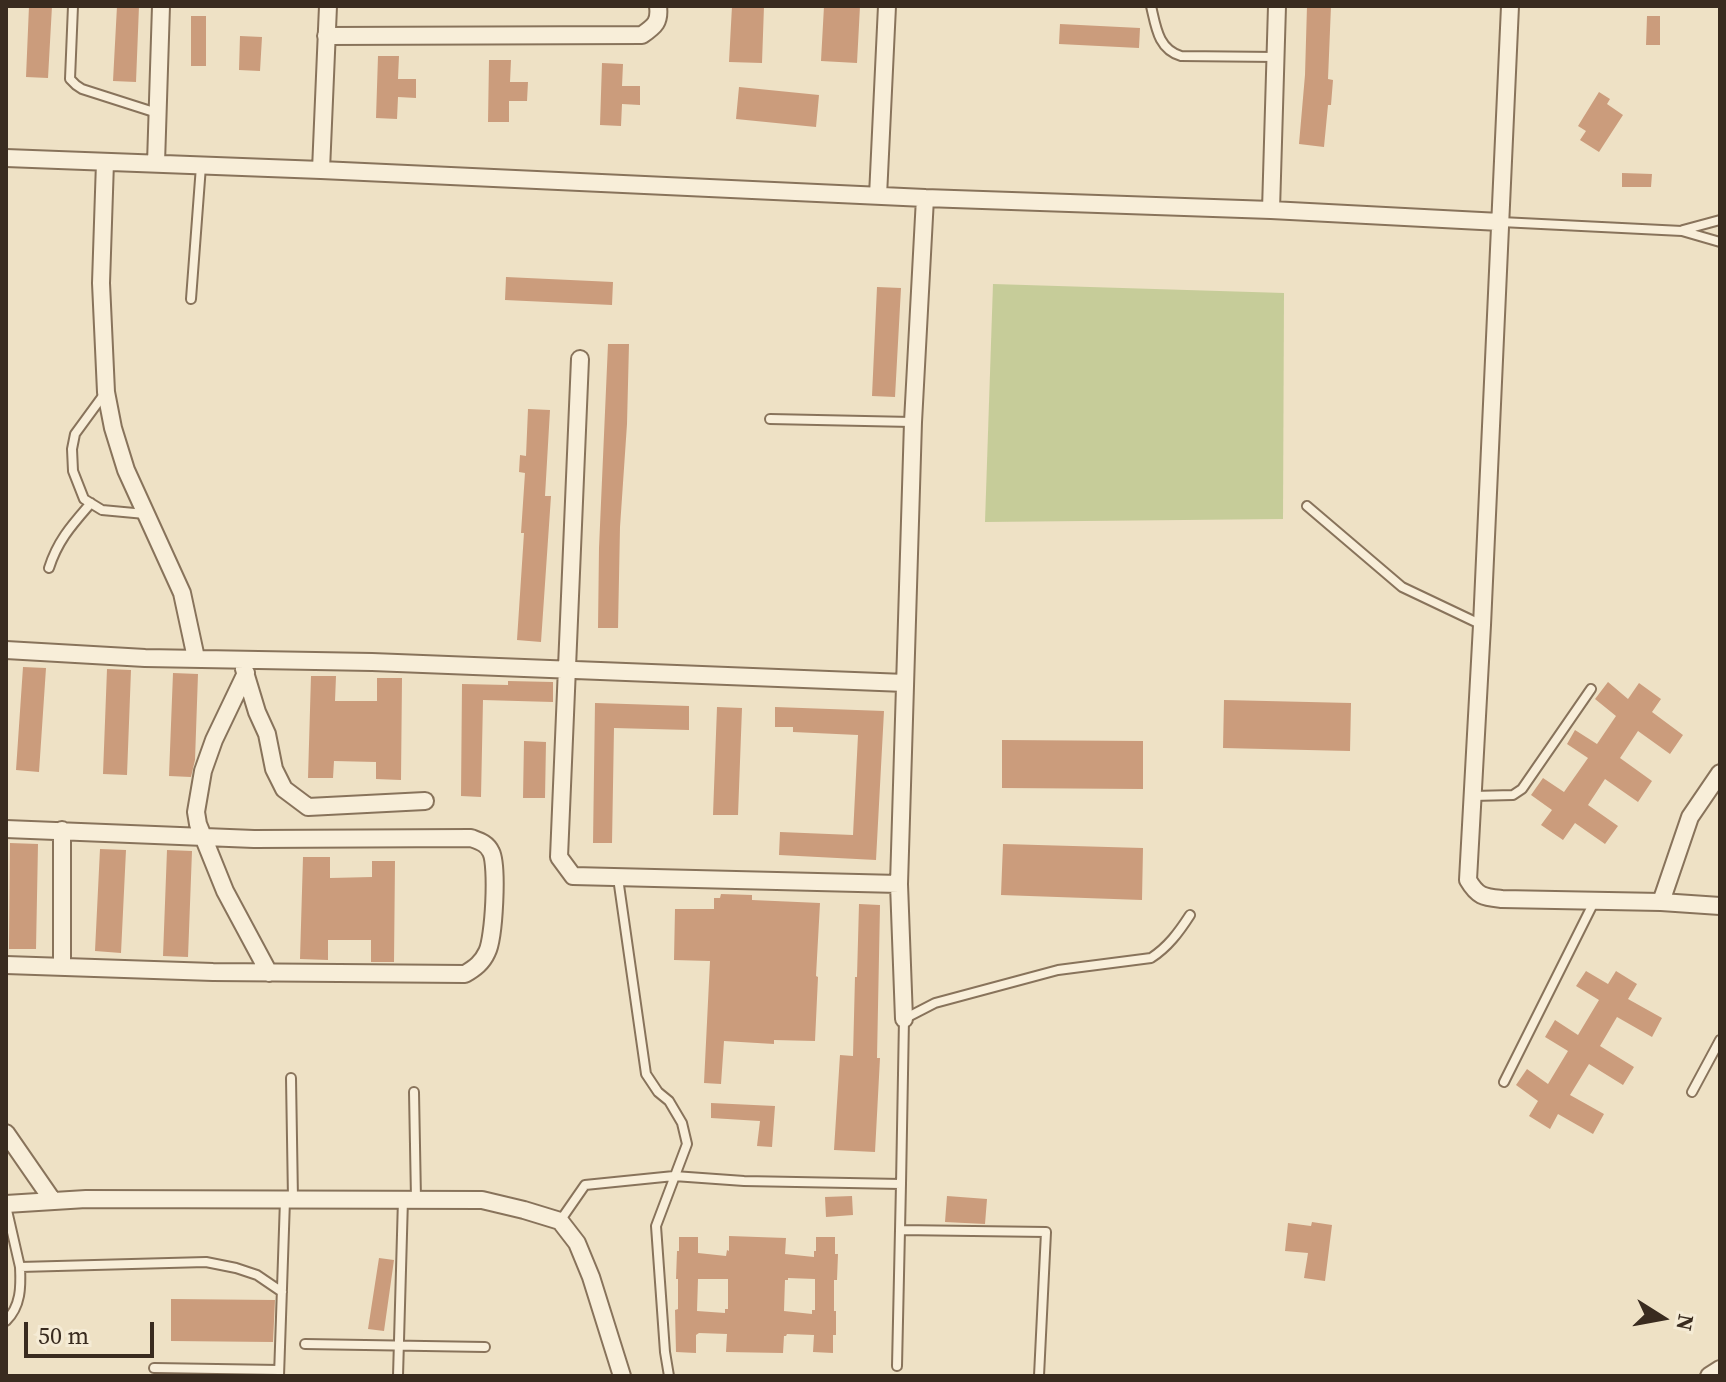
<!DOCTYPE html>
<style>
body{margin:0}
#map{position:relative;width:1726px;height:1382px;overflow:hidden;background:#eee1c5;font-family:"Source Serif 4",serif}
canvas{display:block}
.frame{position:absolute;inset:0;border:8px solid #392b1f;pointer-events:none}
.north{position:absolute;left:1622px;top:1278px;width:80px;height:80px;-webkit-text-stroke:6px #f5ebd5;paint-order:stroke;rotate:101deg;font-size:22px;font-weight:700;line-height:32px;text-align:center;color:#392b1f}
.north::after{content:'';display:block;margin:auto;width:28px;height:36px;background:#392b1f;clip-path:polygon(50% 0,100% 100%,50% 72%,0 100%)}
.scale{position:absolute;left:24px;top:1322px;width:130px;height:36px;box-sizing:border-box;border:4px solid #392b1f;border-top:0;padding-left:10px;font-size:24px;line-height:28px;white-space:nowrap;color:#392b1f;-webkit-text-stroke:6px #f5ebd5;paint-order:stroke}
</style>
<div id="map">
<canvas width="1726" height="1382"></canvas>
<div class="frame"></div>
<div class="north">N</div>
<div class="scale">50 m</div>
</div>
<script>
const g = document.querySelector('canvas').getContext('2d');
g.lineJoin = 'round';
function paint(path, color) {
  g.fillStyle = color;
  g.fill(path, 'evenodd');
}
function strokePath(path, color, width, dash) {
  g.strokeStyle = color;
  g.lineWidth = width;
  g.lineCap = dash ? 'butt' : 'round';
  g.setLineDash(dash || []);
  g.stroke(path);
}
const green = new Path2D(`
 M993 284 1284 293 1283 519 985 522Z`);
const building = new Path2D(`
 M29 6H52L48 78 26 77Z
 M117 6H139L136 82 113 81Z
 M732 6H764L762 63 729 62Z
 M824 6H860L857 63 821 61Z
 M1307 6H1331L1328 79 1333 80 1331 105H1328L1324 147 1299 144 1305 75Z
 M191 16H206V66H191Z
 M1647 16H1660V45H1646Z
 M1060 24 1140 28 1139 48 1059 44Z
 M240 36 262 37 260 71 239 70Z
 M378 56H399L398 79H416V98L398 97 397 119 376 118Z
 M489 60H511L510 82H528L527 101H509V122H488Z
 M602 63 623 64 622 86H640V105L622 104 621 126 600 125Z
 M739 87 819 95 816 127 736 119Z
 M1599 92 1610 99 1607 104 1623 115 1599 152 1580 140 1586 131 1578 126Z
 M1622 173 1652 174 1651 187H1622Z
 M506 277 613 282 612 305 505 300Z
 M877 287 901 288 895 397 872 396Z
 M608 344H629L627 424 620 527 618 628H598L599 548Z
 M528 409 550 410 545 496H551L541 642 517 640 524 533H521L525 473 519 472 520 455 526 456Z
 M23 667 46 668 39 772 16 770Z
 M107 669 131 670 127 775 103 774Z
 M173 673 198 674 195 760 191 777 169 776Z
 M311 676H336L335 701H377V678H402L401 780 376 779V762L334 761 333 778H308Z
 M508 681 553 682V702L483 700 481 797 461 796 462 684 508 685Z
 M1608 682 1628 699 1639 683 1661 699 1652 712 1683 735 1670 754 1638 731 1620 758 1652 781 1638 802 1605 779 1588 805 1618 826 1605 844 1575 823 1563 840 1541 825 1552 810 1531 795 1543 778 1564 792 1588 758 1567 744 1575 730 1597 744 1616 716 1595 699Z
 M1224 700 1351 703 1350 751 1223 748Z
 M595 703 689 706V730L614 728 612 843H593Z
 M717 707 742 708 738 815H713Z
 M775 707 884 711 876 860 779 855 780 832 853 835 858 735 793 732V727H775Z
 M1002 740 1143 741V789L1002 788Z
 M524 741 546 742 545 798H523Z
 M10 843 38 844 36 949H9Z
 M1003 844 1143 848 1142 900 1001 895Z
 M100 849 126 850 121 953 95 951Z
 M167 850 192 851 188 957 163 956Z
 M303 857H330V878L372 877V861H395L394 962H371V940H328V960L300 959Z
 M721 894 752 895V900L820 903 816 976 818 977 815 1041 774 1040V1044L724 1041 721 1084 704 1083 710 961 674 960 675 909H714V898H720Z
 M859 904 880 905 877 1058H880L875 1152 834 1150 840 1055 853 1056 855 977H857Z
 M1586 971 1608 984 1616 971 1637 984 1628 999 1662 1018 1652 1037 1617 1017 1600 1046 1634 1067 1623 1085 1589 1064 1570 1095 1604 1114 1593 1134 1558 1114 1550 1129 1529 1116 1538 1101 1516 1085 1527 1069 1548 1084 1568 1051 1545 1037 1555 1020 1578 1035 1599 1000 1576 986Z
 M711 1103 775 1106 772 1147 757 1146 760 1121 711 1118Z
 M852 1196 853 1215 826 1217 825 1197Z
 M947 1196 987 1199 985 1224 945 1222Z
 M1312 1222 1332 1225 1325 1281 1304 1278 1308 1253 1285 1251 1288 1223 1311 1226Z
 M729 1236 786 1238 785 1254 814 1257V1251H816V1237H835V1254H838L837 1280H834V1311H836V1335H833V1353L813 1352 814 1335 787 1334 786 1336H784L783 1353 726 1352 727 1334 699 1333 696 1335V1353L676 1352 675 1310 678 1309V1279H676L677 1251H679V1237H698V1253L726 1256 727 1250 729 1251ZM788 1278 815 1279V1310H812V1314L784 1311 785 1280H788ZM698 1279H728V1309H725V1313L697 1311Z
 M379 1258 394 1260 384 1331 368 1329Z
 M171 1299 275 1300 273 1342 171 1341Z`);
const lane = new Path2D(`
 M73 6 70 79 76 85 82 89 157 113
 M1151 6C1156 27 1158 49 1181 56L1276 57
 M1501 222 1682 231 1720 242
 M1683 230 1720 220
 M191 299 201 166
 M105 393 75 434 72 449 73 471 84 499 102 510 145 514
 M770 419 912 422
 M1307 506 1402 587 1482 625
 M49 568C58 540 72 525 91 503
 M1473 796 1513 795 1522 789 1591 689
 M618 878 646 1074 658 1092 669 1101 682 1123 687 1144 656 1226 665 1352 669 1376
 M291 1078 293 1199
 M1504 1082 1594 902
 M414 1092 416 1199
 M1692 1092 1720 1040
 M901 1184 904 1019 935 1003 1058 970 1151 958C1168 947 1179 932 1190 915
 M6 1206 20 1267 206 1262 236 1268 257 1275 282 1292
 M560 1221 585 1185 674 1176 744 1181 901 1184 900 1230
 M6 1321C21 1306 21 1287 20 1267
 M305 1344 485 1347
 M897 1366 900 1230 1046 1232 1039 1376
 M154 1368 279 1370
 M279 1376 285 1200
 M398 1376 403 1199`);
const street = new Path2D(`
 M1510 6 1482 625 1468 880C1478 897 1484 897 1502 899L1661 902 1720 906
 M326 36 642 35C655 26 660 22 658 6
 M6 158 321 170 925 198 1271 210 1500 222
 M105 162 101 283 106 392 113 428 126 470 182 593 196 658
 M156 163 161 6
 M321 170 328 6
 M878 196 887 6
 M1271 210 1277 6
 M580 359 559 857 573 876 899 884
 M6 650 145 658 372 662 905 683
 M244 669 257 712 267 734 274 769 284 789 308 807 425 801
 M246 673 214 740 203 771 196 812 198 824 225 891 269 973
 M6 829 254 839 471 838C479 841 487 843 491 852 498 865 494 939 487 952 482 963 475 968 465 974L213 972 6 965
 M62 830V967
 M1661 902 1690 817 1720 773
 M904 1019 899 884 913 422 925 198
 M6 1133 53 1201
 M6 1204 86 1199 482 1200 524 1210 560 1221 577 1243 591 1277 622 1376
 M1709 1376 1720 1369`);
paint(green, '#c6cc99');
paint(building, '#cb9c7c');
strokePath(lane, '#88735b', 12);
strokePath(street, '#88735b', 20);
strokePath(lane, '#f8eed9', 8);
strokePath(street, '#f8eed9', 16);
</script>
